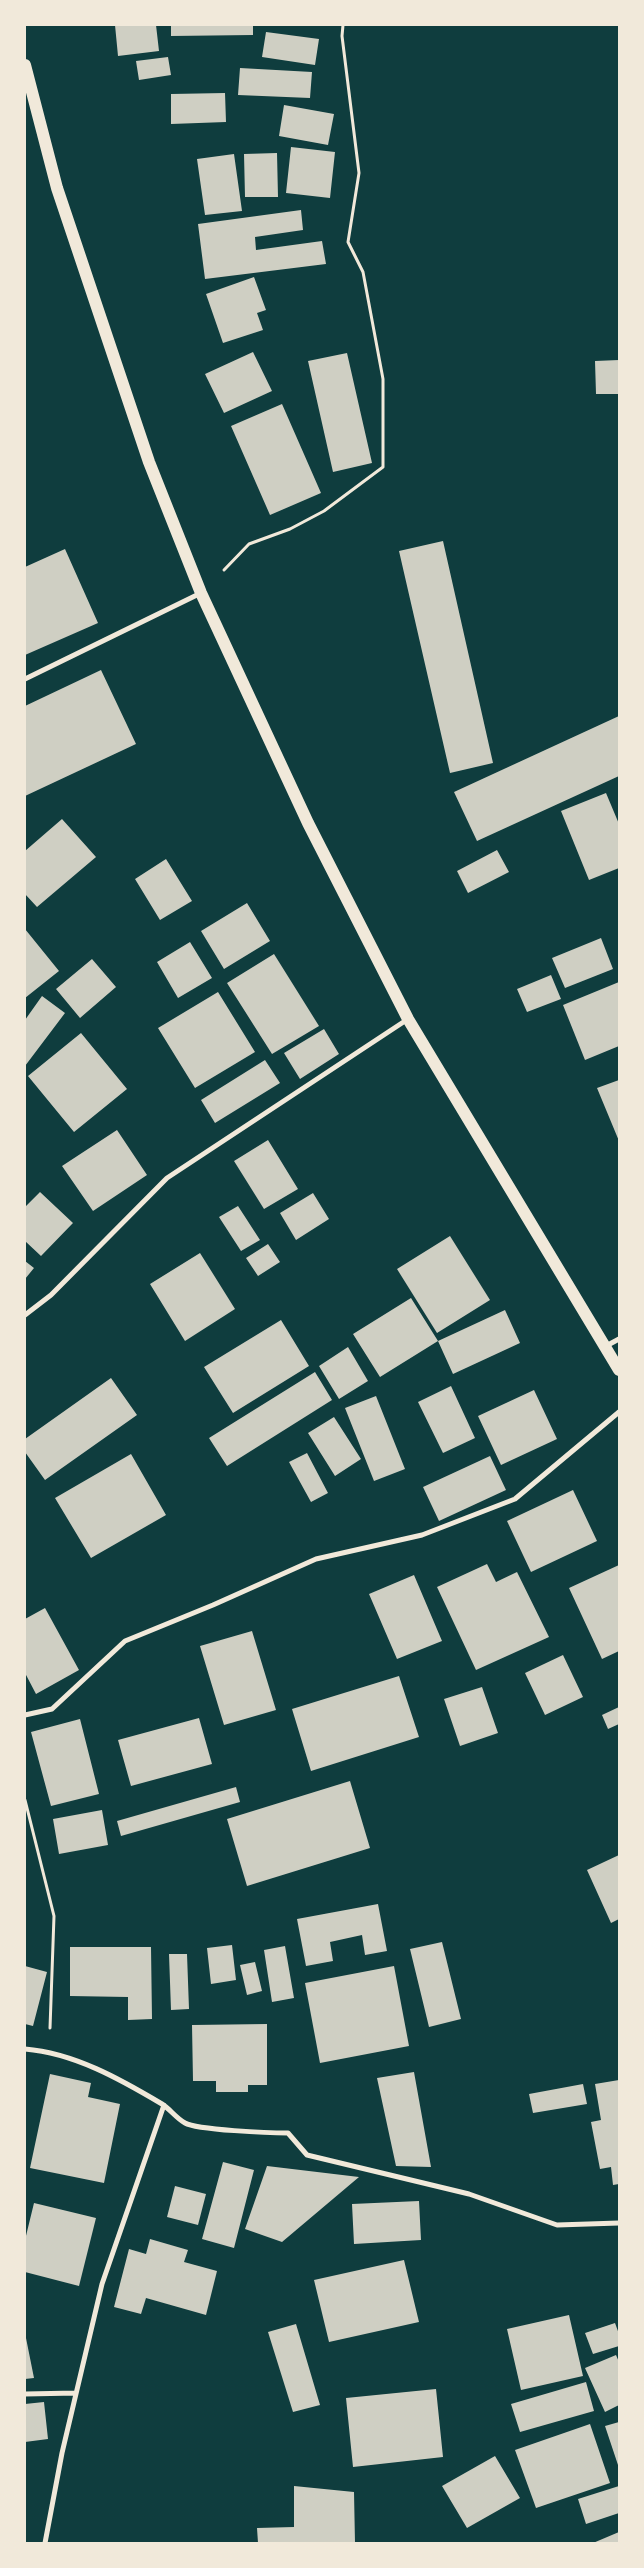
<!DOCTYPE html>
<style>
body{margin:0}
#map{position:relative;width:644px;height:2568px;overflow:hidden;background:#0f3d3e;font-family:"PT Sans Narrow",sans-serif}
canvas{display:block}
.frame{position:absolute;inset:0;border:26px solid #f1e9da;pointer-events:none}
</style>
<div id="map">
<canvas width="644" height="2568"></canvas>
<div class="frame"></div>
</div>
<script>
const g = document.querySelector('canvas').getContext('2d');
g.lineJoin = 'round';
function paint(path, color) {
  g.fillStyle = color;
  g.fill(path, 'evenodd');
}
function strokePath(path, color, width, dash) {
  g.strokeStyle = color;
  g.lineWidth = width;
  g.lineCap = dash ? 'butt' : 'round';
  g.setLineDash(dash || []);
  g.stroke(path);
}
const building = new Path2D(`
 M115 25H156L159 51 118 56Z
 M171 25H253V35L171 36Z
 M266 32 319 39 315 65 262 57Z
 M168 57 171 75 139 80 136 61Z
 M240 68 312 72 310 98 238 95Z
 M225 93 226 122 171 124V94Z
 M284 105 334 114 328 145 279 136Z
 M291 147 335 152 330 198 286 193Z
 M277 153 278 197H245L244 154Z
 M234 154 242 211 205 215 197 159Z
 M301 210 303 230 255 237 256 250 322 241 326 264 205 279 198 224Z
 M254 277 266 310 257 313 263 330 223 343 206 294Z
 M253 352 272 391 224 413 205 374Z
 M347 353 372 463 333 472 308 361Z
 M619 360V394H596L595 361Z
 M282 404 321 493 270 515 231 426Z
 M443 541 493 763 450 773 399 551Z
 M65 549 98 623 25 655V567Z
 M101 670 136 744 25 796V706Z
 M619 716V776L477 841 454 792Z
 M606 793 619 824V868L589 880 561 811Z
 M62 819 96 857 37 907 25 894V851Z
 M497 850 509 872 468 893 457 871Z
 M166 859 192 901 160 920 135 879Z
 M247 903 270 941 224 969 201 931Z
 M25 929 59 971 25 998Z
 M601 938 613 969 565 988 552 958Z
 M190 942 212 978 178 998 157 962Z
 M274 954 319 1026 272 1054 227 983Z
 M92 959 116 987 80 1018 56 989Z
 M551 975 561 999 527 1012 517 989Z
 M619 982V1046L585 1060 563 1005Z
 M218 992 255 1052 195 1088 158 1028Z
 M42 996 65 1013 25 1066V1020Z
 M324 1029 339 1054 300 1079 284 1053Z
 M81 1033 127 1089 74 1132 28 1076Z
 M265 1060 280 1083 215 1123 201 1100Z
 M619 1080V1141L597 1088Z
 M117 1130 147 1175 93 1211 62 1166Z
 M268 1140 298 1189 264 1209 234 1161Z
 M40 1192 73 1223 41 1256 25 1241V1207Z
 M313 1193 329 1219 296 1240 280 1213Z
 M238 1206 260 1240 241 1251 219 1217Z
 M450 1236 490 1300 437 1333 397 1269Z
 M268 1244 280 1262 258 1276 246 1258Z
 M200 1253 235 1309 185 1341 150 1284Z
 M25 1261 34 1268 25 1279Z
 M411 1298 438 1341 380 1377 353 1334Z
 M505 1310 520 1343 453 1374 438 1341Z
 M281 1320 309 1366 233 1413 204 1367Z
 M348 1347 368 1381 339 1399 319 1366Z
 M315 1372 332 1400 227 1466 209 1438Z
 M111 1378 137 1415 45 1480 25 1452V1439Z
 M451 1386 475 1438 443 1453 418 1402Z
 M534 1390 557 1439 501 1465 478 1416Z
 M376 1396 405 1469 374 1481 345 1408Z
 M334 1417 361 1459 335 1476 308 1433Z
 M307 1453 328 1493 311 1502 289 1462Z
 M131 1454 166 1515 91 1558 55 1498Z
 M490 1456 506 1490 439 1521 423 1487Z
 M573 1490 597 1541 531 1572 507 1521Z
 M487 1564 496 1582 517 1572 549 1637 476 1670 437 1587Z
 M619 1565V1651L602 1659 569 1588Z
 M414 1575 442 1641 397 1659 369 1594Z
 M45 1608 79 1670 36 1694 25 1673V1619Z
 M252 1631 276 1710 224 1725 200 1646Z
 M563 1655 583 1697 545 1715 525 1673Z
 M399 1676 419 1737 311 1771 292 1709Z
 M482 1687 498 1733 460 1746 444 1699Z
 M619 1707V1724L608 1729 602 1715Z
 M199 1718 212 1764 131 1786 118 1740Z
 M80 1719 99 1794 51 1806 31 1732Z
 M350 1781 370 1848 247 1886 227 1819Z
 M236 1787 240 1802 121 1836 117 1821Z
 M102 1810 108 1845 59 1854 53 1819Z
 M619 1855V1919L611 1923 587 1870Z
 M378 1904 387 1951 365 1955 362 1935 330 1942 333 1961 306 1966 297 1919Z
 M442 1942 461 2019 429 2027 410 1949Z
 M232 1945 236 1980 211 1984 207 1948Z
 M285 1946 294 1998 272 2002 264 1950Z
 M70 1947H151L152 2019 128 2020V1997L70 1996Z
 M169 1954H187L189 2009 171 2010Z
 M255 1962 262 1991 247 1995 240 1965Z
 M25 1966 47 1972 33 2026 25 2024Z
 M394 1966 409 2046 320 2063 305 1983Z
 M267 2024V2085H248V2092H216V2081H193L192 2025Z
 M414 2072 431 2167 396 2166 377 2078Z
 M50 2074 91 2083 88 2097 120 2104 104 2183 30 2168Z
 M619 2080V2184L613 2185 611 2167 600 2169 591 2122 601 2120 595 2084Z
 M583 2084 587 2104 533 2113 529 2094Z
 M223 2162 254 2170 234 2248 202 2239Z
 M267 2166 359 2177 282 2242 245 2229Z
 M175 2186 206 2194 198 2225 167 2217Z
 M419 2201 421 2240 354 2244 352 2204Z
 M34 2203 96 2218 79 2286 25 2272V2240Z
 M150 2239 188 2250 184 2262 217 2271 206 2315 146 2298 141 2314 114 2307 129 2249 146 2254Z
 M404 2260 419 2322 329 2342 314 2280Z
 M569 2315 583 2376 521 2390 507 2329Z
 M615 2323 619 2334V2346L593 2354 585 2333Z
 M296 2324 320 2405 293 2412 268 2332Z
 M25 2333 34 2378 25 2379Z
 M616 2355 619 2362V2405L605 2412 585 2368Z
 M586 2382 594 2411 520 2432 511 2404Z
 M436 2389 443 2457 353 2467 346 2398Z
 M44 2402 48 2439 25 2442V2404Z
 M619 2422V2468L605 2426Z
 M590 2424 610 2483 536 2508 515 2450Z
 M495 2456 520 2498 467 2528 442 2486Z
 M294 2486 354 2492 355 2543H258L257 2528 294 2527Z
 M619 2486V2513L586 2524 578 2499Z
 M619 2532V2543H593Z`);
const path = new Path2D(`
 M224 570 249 544 290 529 324 511 383 467V379L363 272 348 242 359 173 342 36 343 25
 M25 1800 54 1916 50 2028`);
const minor = new Path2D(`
 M25 679 201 593
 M25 1315 51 1295 167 1178 408 1019
 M606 1346 619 1339
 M25 1715 52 1709 125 1641 213 1605 316 1559 422 1535 515 1499 619 1412
 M25 2049C74 2053 120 2079 162 2104 170 2109 176 2118 185 2123 197 2130 270 2133 288 2133L307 2155 469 2194 557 2225 619 2223
 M25 2394 76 2393
 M45 2543 62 2453 102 2284 164 2105`);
const primary = new Path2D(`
 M25 65 57 188 149 462 201 593 308 823 408 1019 619 1370`);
paint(building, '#cfcfc3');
strokePath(path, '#f1e9da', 3);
strokePath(minor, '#f1e9da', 5);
strokePath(primary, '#f1e9da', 12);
</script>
